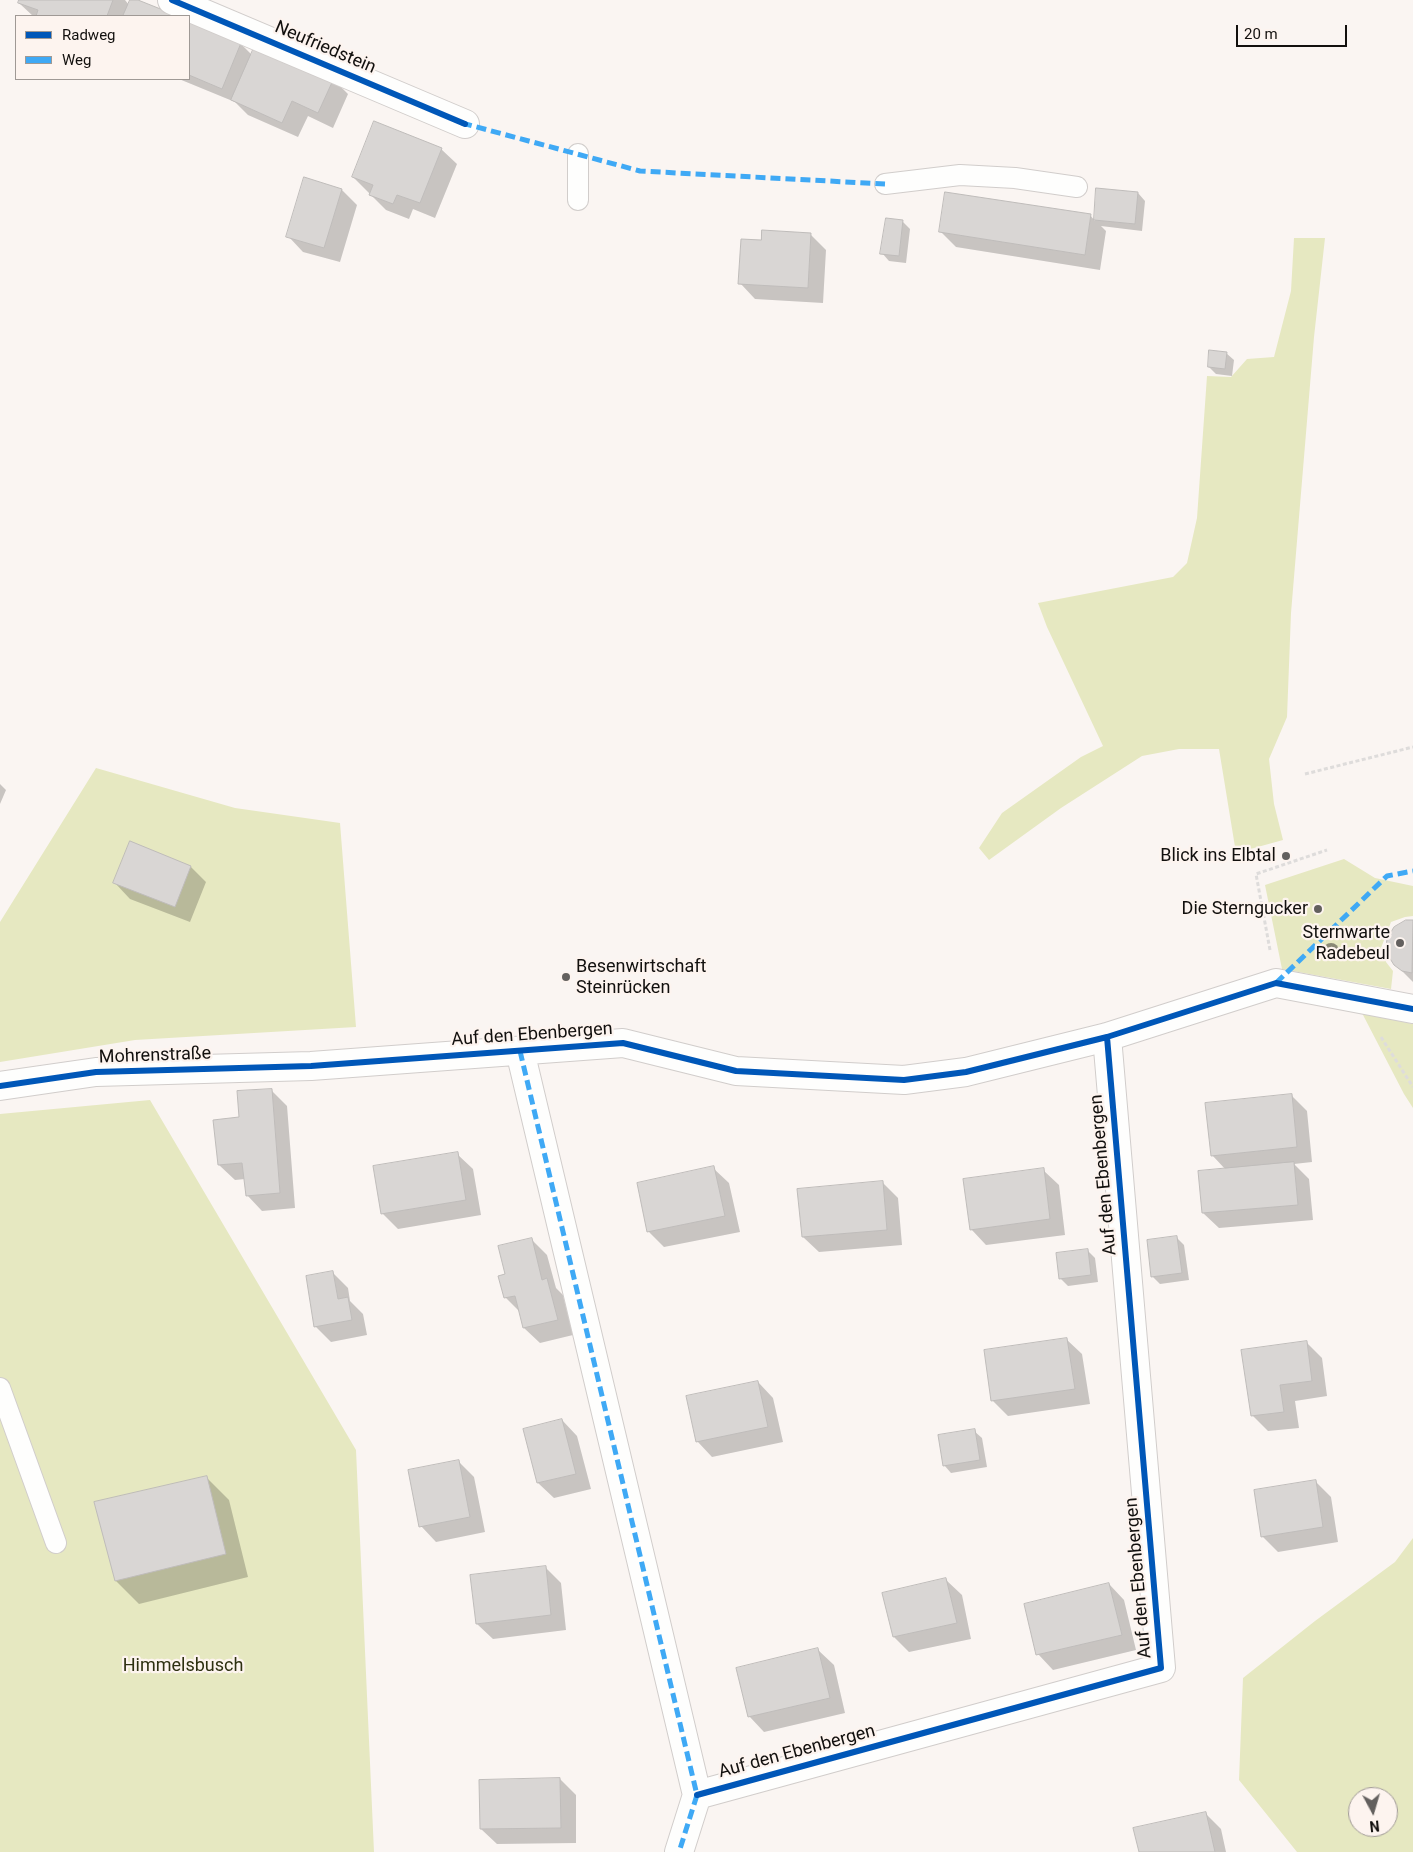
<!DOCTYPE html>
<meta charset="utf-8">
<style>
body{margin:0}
#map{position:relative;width:1413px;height:1852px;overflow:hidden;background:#faf5f2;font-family:Roboto,sans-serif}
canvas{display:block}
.legend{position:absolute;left:15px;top:15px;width:175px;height:65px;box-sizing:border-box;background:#fdf4ef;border:1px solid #9f9995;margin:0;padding:6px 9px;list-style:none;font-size:15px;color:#12100e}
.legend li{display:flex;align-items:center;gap:10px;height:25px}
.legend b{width:25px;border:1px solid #9f9995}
.north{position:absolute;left:1348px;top:1787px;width:50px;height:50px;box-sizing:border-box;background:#fdf4ef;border:1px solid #9f9995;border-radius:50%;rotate:174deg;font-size:14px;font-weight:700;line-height:20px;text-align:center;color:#12100e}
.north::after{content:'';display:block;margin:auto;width:18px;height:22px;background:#63605e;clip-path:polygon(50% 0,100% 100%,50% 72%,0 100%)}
.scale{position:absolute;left:1236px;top:25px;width:111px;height:22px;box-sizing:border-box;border:2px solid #12100e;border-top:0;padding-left:6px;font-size:15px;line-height:18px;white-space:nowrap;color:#12100e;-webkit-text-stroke:4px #fdf4ef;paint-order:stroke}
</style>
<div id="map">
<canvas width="1413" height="1852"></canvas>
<ul class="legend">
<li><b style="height:6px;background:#0057b8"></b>Radweg</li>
<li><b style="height:6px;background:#3fa9f5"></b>Weg</li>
</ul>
<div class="north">N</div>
<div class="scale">20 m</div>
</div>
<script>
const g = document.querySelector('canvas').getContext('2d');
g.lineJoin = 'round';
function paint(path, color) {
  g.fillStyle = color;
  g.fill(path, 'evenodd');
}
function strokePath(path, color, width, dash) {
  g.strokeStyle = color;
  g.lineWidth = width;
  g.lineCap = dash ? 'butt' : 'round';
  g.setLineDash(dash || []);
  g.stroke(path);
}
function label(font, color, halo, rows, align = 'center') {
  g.font = font + ' Roboto,sans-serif';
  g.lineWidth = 4.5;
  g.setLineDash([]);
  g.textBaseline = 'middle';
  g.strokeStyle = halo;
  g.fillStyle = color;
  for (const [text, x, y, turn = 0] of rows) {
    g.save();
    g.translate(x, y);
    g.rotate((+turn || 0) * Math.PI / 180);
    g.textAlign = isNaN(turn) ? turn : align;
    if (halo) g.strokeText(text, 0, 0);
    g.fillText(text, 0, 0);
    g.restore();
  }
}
const green = new Path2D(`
 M1294 238H1325L1314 337 1291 613 1287 717 1269 759 1274 804 1283 840 1236 853 1219 749H1179L1142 756 1061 808 989 860 979 848 1002 813 1081 757 1103 746 1047 627 1038 603 1173 577 1187 563 1197 518 1207 376 1231 377 1247 359 1274 357 1291 291Z
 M96 768 235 808 340 823 356 1027 135 1040 0 1062V922Z
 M1344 859 1375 878 1413 886V916L1405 917 1391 922 1381 948 1386 962 1393 971 1391 989 1282 969 1265 885Z
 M1362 1013 1413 1024V1108L1404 1094Z
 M150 1100 356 1450 374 1852H0V1114Z
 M1413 1538V1852H1297L1239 1780 1243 1678 1315 1621 1395 1562ZM1358 1797H1388V1827H1358Z`);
const shadow = new Path2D(`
 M20 0H125L129 5 131 0H135L175 16H33L19 3Z
 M189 22 241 44 252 55 333 79 348 94 333 128 308 116 298 137 248 115 235 102 179 79H189Z
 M441 149 457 164 435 218 413 209 409 219 386 210 353 177Z
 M305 179 342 190 357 205 340 262 303 252 288 236Z
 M1098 190 1138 193 1145 201 1142 231 1101 226 1106 231 1100 270 956 247 940 231 1090 215 1095 221Z
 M902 221 910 229 906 263 889 261 882 253Z
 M810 234 826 250 823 303 755 299 740 283 763 242Z
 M1226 353 1234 360 1232 376 1216 374 1209 367Z
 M0 784 6 790 0 804Z
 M131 843 191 867 206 882 190 922 130 899 115 883Z
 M1413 921V982L1395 964 1406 922Z
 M271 1090 287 1106 295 1208 262 1211 247 1195 245 1179 235 1180 219 1165 241 1118Z
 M1291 1095 1307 1111 1312 1162 1294 1164 1309 1179 1313 1220 1219 1228 1203 1213 1226 1170 1212 1155Z
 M457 1154 473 1169 481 1215 398 1229 382 1213Z
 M713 1168 729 1183 740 1232 664 1247 649 1232 638 1184Z
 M1043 1170 1059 1185 1065 1235 986 1245 971 1229Z
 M882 1182 898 1198 902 1245 819 1252 803 1237Z
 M1176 1237 1184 1245 1189 1280 1160 1284 1153 1277Z
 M531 1239 547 1255 556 1288 563 1295 573 1335 540 1343 524 1328 521 1313 505 1297 507 1274Z
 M1087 1250 1095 1258 1098 1282 1068 1286 1060 1278Z
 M332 1272 348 1288 350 1301 363 1314 367 1335 331 1342 315 1326Z
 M1066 1339 1082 1354 1090 1404 1008 1416 993 1401 985 1351Z
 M1306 1342 1322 1358 1327 1396 1295 1401 1299 1428 1268 1431 1252 1415Z
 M758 1382 773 1398 783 1442 712 1457 697 1441Z
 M562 1420 577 1436 591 1489 554 1498 538 1483 524 1430Z
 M974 1431 982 1438 987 1467 951 1473 944 1465Z
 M458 1461 474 1477 485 1532 436 1542 421 1526Z
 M206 1477 229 1500 248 1577 139 1604 116 1581Z
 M1316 1482 1331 1497 1338 1542 1278 1552 1262 1536Z
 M545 1567 561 1583 566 1630 493 1639 477 1624Z
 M946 1580 962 1595 971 1639 909 1652 894 1637 884 1593Z
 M1109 1584 1124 1600 1136 1650 1053 1670 1038 1654Z
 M818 1650 834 1665 845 1713 764 1732 749 1716Z
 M560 1779 576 1795V1843L497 1844 481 1829Z
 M1205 1813 1221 1829 1226 1852H1140Z`);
const building = new Path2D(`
 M19 0H113L107 16H36L38 10 18 3Z
 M130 0H138L178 16H123Z
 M189 21 241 43 222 89 189 75Z
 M256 43 334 78 318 113 292 101 282 123 231 100Z
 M374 121 442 148 420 203 397 195 393 204 369 195 373 185 352 177Z
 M304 177 342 189 324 248 286 237Z
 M1096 188 1138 192 1135 224 1094 220Z
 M945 192 1091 214 1085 255 939 232Z
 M886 218 903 220 899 256 880 254Z
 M762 230 811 233 808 288 738 284 741 239 761 240Z
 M1209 350 1227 352 1225 369 1208 367Z
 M130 841 191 866 175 907 113 883Z
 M1406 920H1413L1412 973 1402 971 1394 965 1389 957 1386 948 1387 938 1394 927Z
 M272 1089 280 1193 246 1196 242 1163 218 1165 213 1120 239 1117 237 1091Z
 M1292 1094 1297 1147 1211 1156 1205 1103Z
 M458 1152 466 1200 381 1214 373 1166Z
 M1294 1162 1298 1205 1202 1213 1198 1171Z
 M714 1166 725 1216 647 1232 637 1183Z
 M1044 1168 1050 1219 970 1230 963 1179Z
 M883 1181 887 1230 802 1237 797 1189Z
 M1177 1236 1182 1273 1151 1277 1147 1240Z
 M532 1238 542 1280 547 1278 558 1320 523 1328 515 1296 504 1298 498 1276 505 1274 498 1246Z
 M1088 1249 1091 1275 1059 1279 1056 1253Z
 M333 1271 338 1299 348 1297 352 1320 314 1327 306 1276Z
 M1067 1338 1075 1389 991 1401 984 1350Z
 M1307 1341 1312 1381 1280 1385 1284 1412 1251 1416 1241 1350Z
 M758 1381 768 1427 696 1442 686 1396Z
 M562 1419 576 1474 537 1483 523 1429Z
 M975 1429 980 1460 943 1466 938 1435Z
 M459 1460 470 1517 419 1527 408 1470Z
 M207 1476 226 1554 115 1581 94 1502Z
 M1316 1480 1323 1527 1261 1537 1254 1490Z
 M546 1566 551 1615 476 1624 470 1575Z
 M946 1578 957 1623 893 1637 882 1593Z
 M1109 1583 1122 1635 1036 1655 1024 1604Z
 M818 1648 830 1698 748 1717 736 1668Z
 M560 1778 561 1828 480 1829 479 1780Z
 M1206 1812 1215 1852H1139L1133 1828Z`);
const path = new Path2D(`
 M1305 774 1413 747
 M1270 950 1256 874 1327 850
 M1381 1037 1413 1087`);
const service = new Path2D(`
 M885 184 960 175 1015 178 1077 187
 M578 200V154
 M0 1388 56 1543`);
const minor = new Path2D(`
 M172 0 465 124
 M520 1051 697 1795 679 1852
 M0 1086 96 1072 311 1066 623 1043 736 1071 904 1080 966 1072 1107 1037 1276 983 1413 1009
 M697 1795 1161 1668 1107 1037`);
const quiet = new Path2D(`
 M462 123 640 171 885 184
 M1276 983 1387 876 1413 871
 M520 1051 697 1795 679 1852`);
const cycleway = new Path2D(`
 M172 0 465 124
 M0 1086 96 1072 311 1066 623 1043 736 1071 904 1080 966 1072 1107 1037 1276 983 1413 1009
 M697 1795 1161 1668 1107 1037`);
const trees = [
 [1331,951]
];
const markers = [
 [1286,856,5,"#63605e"],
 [1318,909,5,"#63605e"],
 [1400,943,5,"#63605e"],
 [566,977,5,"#63605e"]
];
const streetNames = [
 ["Neufriedstein",325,48,23],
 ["Auf den Ebenbergen",532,1035,-4],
 ["Mohrenstraße",155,1056,-2],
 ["Auf den Ebenbergen",1104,1175,-95],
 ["Auf den Ebenbergen",1139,1578,-95],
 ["Auf den Ebenbergen",797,1752,-15]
];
const poiNames = [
 ["Blick ins Elbtal",1276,856],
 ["Die Sterngucker",1308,909],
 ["Sternwarte",1390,933],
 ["Radebeul",1390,954],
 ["Besenwirtschaft",576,967,"left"],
 ["Steinrücken",576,988,"left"]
];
const parkNames = [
 ["Himmelsbusch",183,1666]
];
paint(green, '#e6e8c1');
paint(shadow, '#0003');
paint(building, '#d9d6d4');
strokePath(building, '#bfbcba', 1);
strokePath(service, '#d1cdcb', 22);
strokePath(minor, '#d1cdcb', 30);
strokePath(path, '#dedcdb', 3, [4, 2.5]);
strokePath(service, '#fefefd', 20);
strokePath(minor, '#fefefd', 28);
strokePath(quiet, '#3fa9f5', 5, [10, 5]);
strokePath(cycleway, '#0057b8', 6);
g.fillStyle = '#8a8976';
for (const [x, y] of trees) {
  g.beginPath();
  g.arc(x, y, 8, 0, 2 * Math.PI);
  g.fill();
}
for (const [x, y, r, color] of markers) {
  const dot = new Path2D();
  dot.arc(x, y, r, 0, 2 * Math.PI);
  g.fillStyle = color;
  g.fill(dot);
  strokePath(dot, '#fdf4ef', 2);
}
label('18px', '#12100e', '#fdf4ef', streetNames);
label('18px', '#12100e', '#fdf4ef', poiNames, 'right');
label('18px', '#2e3011', '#fdf4ef', parkNames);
</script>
